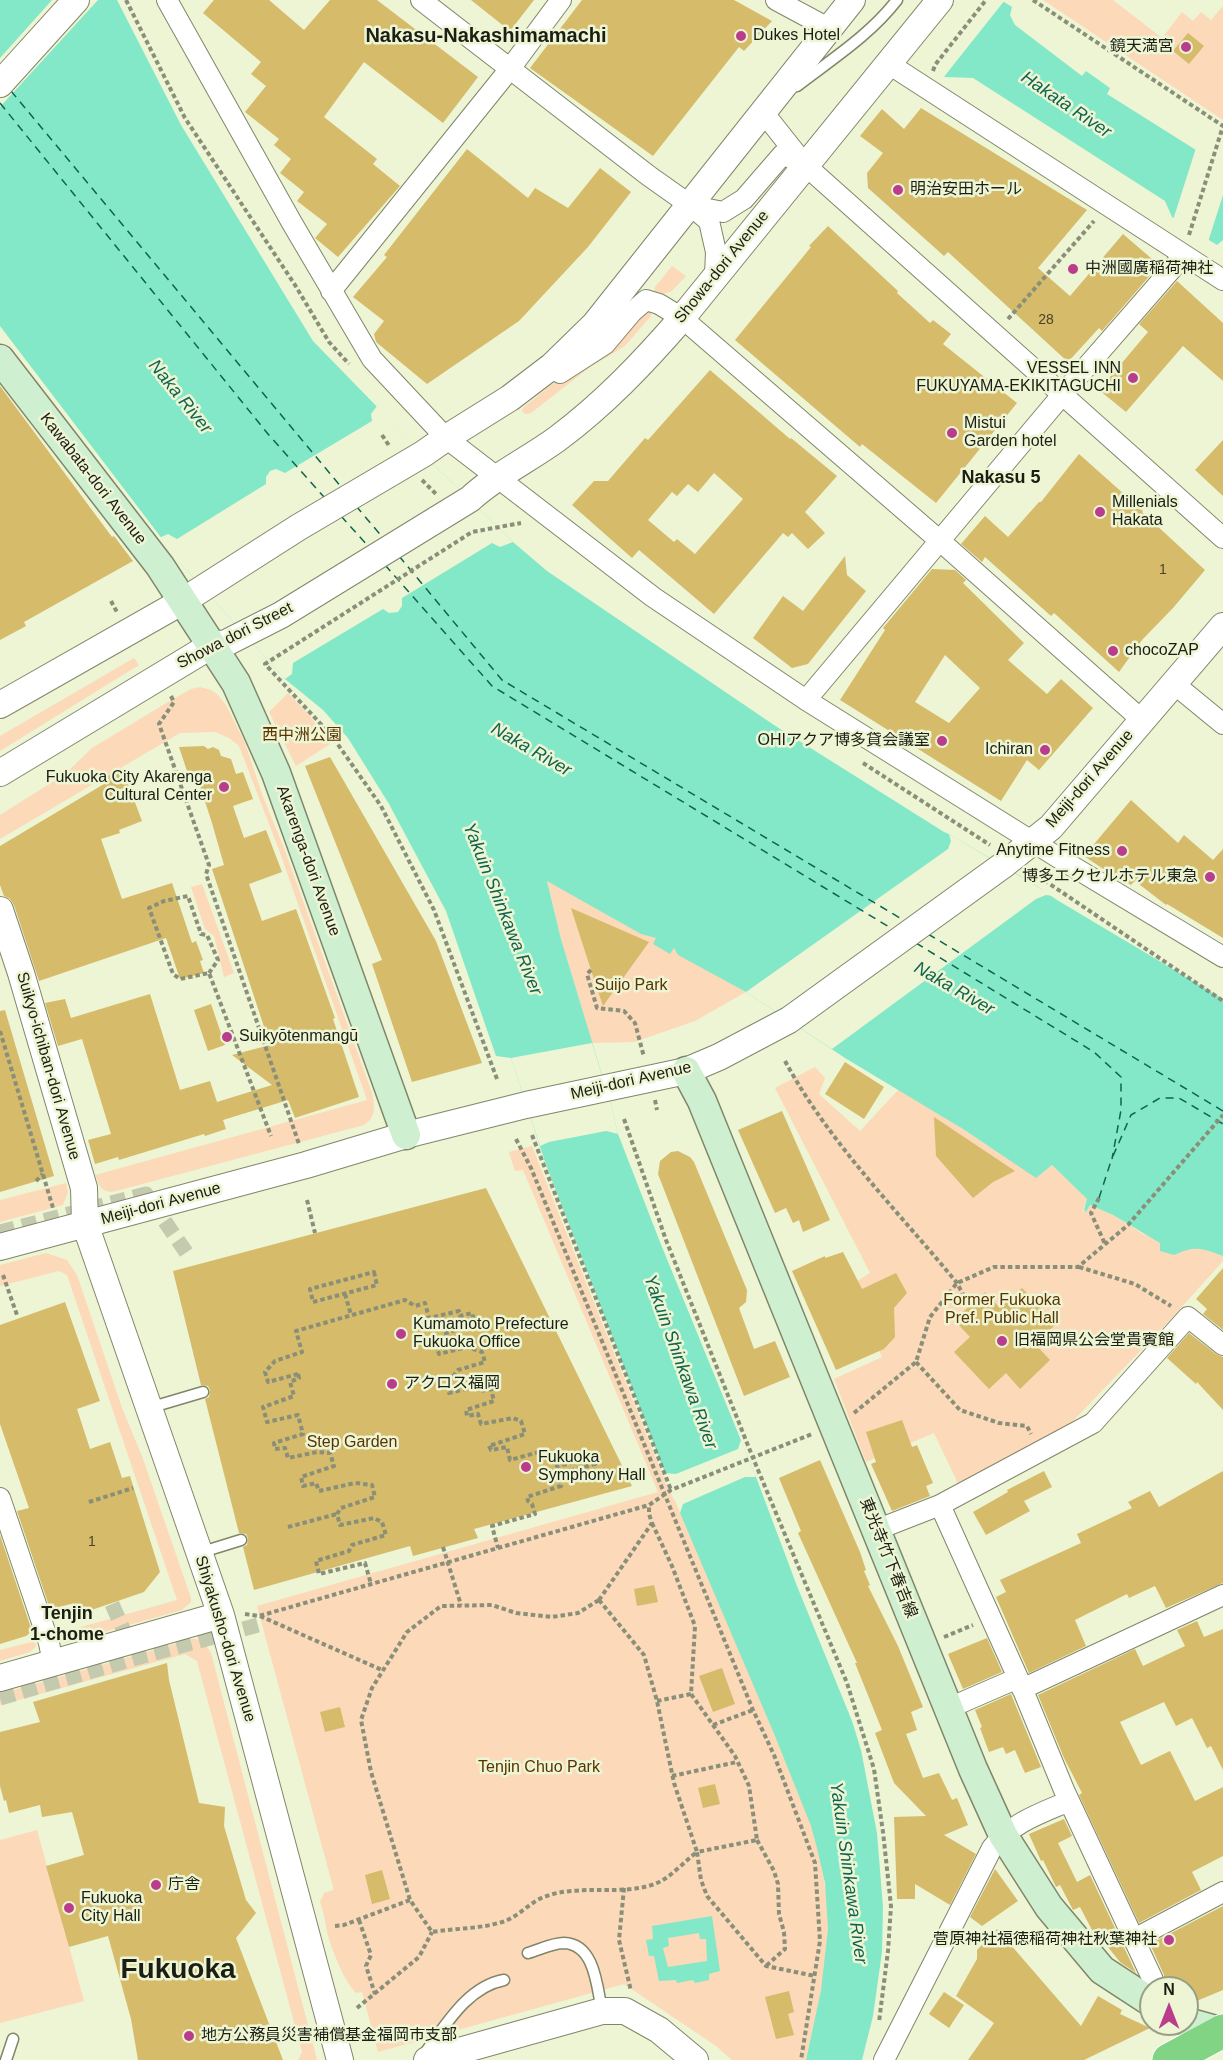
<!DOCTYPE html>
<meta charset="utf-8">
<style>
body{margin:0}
#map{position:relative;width:1223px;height:2060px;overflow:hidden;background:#edf5d4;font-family:Helvetica,sans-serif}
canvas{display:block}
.north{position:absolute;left:1139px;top:1976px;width:60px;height:60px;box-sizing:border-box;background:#edf5d4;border:2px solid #999f86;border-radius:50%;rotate:0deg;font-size:16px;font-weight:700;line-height:24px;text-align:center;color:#1b1e12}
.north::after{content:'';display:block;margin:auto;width:21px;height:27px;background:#ba3d8c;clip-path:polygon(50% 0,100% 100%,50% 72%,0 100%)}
</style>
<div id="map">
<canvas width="1223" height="2060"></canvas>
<div class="north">N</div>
</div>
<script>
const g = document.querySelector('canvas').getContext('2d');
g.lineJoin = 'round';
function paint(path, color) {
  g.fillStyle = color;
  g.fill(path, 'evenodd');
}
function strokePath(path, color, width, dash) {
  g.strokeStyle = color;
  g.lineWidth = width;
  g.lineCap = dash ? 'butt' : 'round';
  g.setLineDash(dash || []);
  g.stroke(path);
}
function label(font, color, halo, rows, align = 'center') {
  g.font = font + ' Helvetica,"Noto Sans JP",sans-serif';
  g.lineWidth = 5;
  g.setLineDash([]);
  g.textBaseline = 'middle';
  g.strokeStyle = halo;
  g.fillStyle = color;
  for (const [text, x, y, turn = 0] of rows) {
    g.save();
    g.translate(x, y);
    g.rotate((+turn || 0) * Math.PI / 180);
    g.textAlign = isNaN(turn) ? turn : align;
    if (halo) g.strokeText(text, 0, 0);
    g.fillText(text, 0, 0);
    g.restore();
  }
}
const green = new Path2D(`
 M1043 0H1113L1162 38 1182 12 1193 21 1201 12 1211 20 1223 6V120Z
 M672 266 686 276 672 291 657 296 654 292 655 287Z
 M648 310 651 312V316L625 346 590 367 531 413 525 414 522 411 523 408 551 385 585 367 643 311Z
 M134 658 139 665 0 751V736Z
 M200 687 211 690 218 695 226 705 245 743 263 797 284 848 372 1093C375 1105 376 1118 364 1125L116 1191C102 1194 99 1186 95 1175L367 1100 279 850 239 746 229 738 215 732 180 733 0 839V815L65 774 92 748 168 702 191 689Z
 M288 693 310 716 330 744 296 766 269 712Z
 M547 880 656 938 746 992 695 1021 634 1042 592 1043 561 939Z
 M202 884 234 973 224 977 214 936 205 929 191 887Z
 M815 1067 825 1078 819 1094 860 1131 900 1088 1036 1177 1052 1165 1087 1199 1083 1210 1085 1212 1090 1205 1113 1215 1143 1234 1189 1248 1199 1247 1223 1256V1261L1170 1320 1068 1426 960 1488 934 1433 866 1462 834 1379 882 1357 849 1286 870 1273 775 1088Z
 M532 1146 664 1479 674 1500 682 1504 785 1760 790 1764 789 1771 811 1824 817 1834C821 1865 828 1895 828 1926 828 1969 815 2018 806 2060H732L716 2046 624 1984 378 2052 362 1992 356 1993C343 1979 335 1957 329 1939 325 1926 325 1914 320 1902L324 1893 333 1890V1887L257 1606 658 1492 523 1170 515 1171 509 1152Z
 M66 1183 68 1192 63 1205 0 1222V1200Z
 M46 1253 67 1260 77 1275 122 1408 142 1456 191 1598V1602L182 1610 65 1643 59 1640 55 1627 63 1632 177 1600 67 1275 59 1271 0 1286V1265Z
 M34 1634 36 1646 30 1652 0 1661V1650L31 1642Z
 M192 1639C202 1638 207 1646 211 1653L317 2060H298L302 2052 197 1661 185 1654 0 1705V1694Z
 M37 1830 84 2001 0 2023V1840Z`);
const water = new Path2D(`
 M0 0H117L181 125 313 341 423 454 513 542 547 571 774 725 944 832 949 834 1034 884 1057 900 1223 999V1256C1201 1248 1196 1245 1174 1255L1160 1251V1243L1113 1215 1090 1205 1086 1212 1084 1210 1087 1199 1052 1165 1036 1178 963 1129 845 1058 746 992 678 955 674 948 670 954 653 944 656 938 641 934 547 881 561 939 612 1108 618 1134 660 1242 756 1477 797 1586 852 1721 861 1750 877 1833 883 1907 882 1952 873 2016 862 2060H806L821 1990 828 1929 825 1883 817 1848 811 1826 775 1736 680 1513 672 1485 665 1473 545 1162 511 1058 496 1056 446 911 389 804 348 738 323 710 285 679 182 565 0 326Z
 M1001 0 1012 7 1010 15 1015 25 1082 76 1086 71 1110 88 1107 94 1223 167V240L1217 245 1172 217 1165 201 973 78 945 77 932 68Z
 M712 1916 720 1971 709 1974V1980L695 1983 693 1980 677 1983 676 1980 659 1981 654 1956H649L646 1940 653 1939 652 1926ZM699 1933 700 1939H706L707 1961 668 1967 663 1948 669 1946 668 1938Z`);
const pier = new Path2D(`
 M52 0H98L0 107V58Z
 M822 0H1005L943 78Z
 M1196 148 1223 164V195L1208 242 1173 220Z
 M377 406 423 454 513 542 500 547 492 543 402 598V606L398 612 389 613 383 609 293 663 292 674 285 679 182 565 159 538 168 534 177 539 266 484V477L270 471 276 469 285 473 372 421 371 414Z
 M949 834 1053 896 1046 895 1036 899 832 1049 746 992 948 849 951 841Z
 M592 1043 612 1108 618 1134 606 1131 549 1142 540 1146 511 1058Z
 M741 1440 756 1477H745L683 1504 680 1513 665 1473 676 1474 738 1449Z`);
const ferry = new Path2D(`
 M11 91 342 488
 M0 103 268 434 324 497
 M356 506 384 539
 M341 516 368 546
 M399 556 502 680 905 921
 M385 565 492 686 894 930
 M928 934 1223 1111
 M916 943 1094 1052 1121 1077V1110L1112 1159
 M1113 1156 1131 1115 1160 1098H1179L1223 1124
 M1099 1198 1111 1161`);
const building = new Path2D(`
 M214 0H269L304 30 330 0H377L478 77 443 123 364 62 324 117 377 159 373 164 400 186 338 257 315 238 327 224 297 201 304 192 280 173 291 159 274 145 279 139 245 112 266 86 251 74 261 62 203 13Z
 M471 0H534L510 31Z
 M582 0H734L772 21 744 51 739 47 653 156 530 68Z
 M1188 33 1204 46 1189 64 1173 51Z
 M921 108 1087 210 1038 268 1070 296 1123 234 1159 265 1102 331 1099 328 1068 362 948 252 944 256 868 188 867 173 883 153 860 136 882 109 904 129Z
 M467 149 528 198 535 188 568 208 600 168 631 192 588 247 519 321 427 384 376 342 374 334 384 321 353 297 387 257 384 255Z
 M828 226 898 291 897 293 930 323 933 320 951 334 943 344 1017 403 936 503 862 444 860 447 735 340 811 247 809 246Z
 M1177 281 1223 323V381L1183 346 1126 412 1099 390 1148 332 1139 324Z
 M710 370 790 439 791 438 837 476 805 512 825 533 808 549 792 533 788 537 783 533 714 614 639 550 632 558 572 505 594 481H608L645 438 648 440ZM714 473 743 499 695 554 677 539 674 542 648 520 672 492 677 496 688 484 698 492Z
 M0 386 112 537 114 536 133 561 24 622 26 626 0 640Z
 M1223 440V496L1195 470Z
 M1079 454 1143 511 1142 512 1205 570 1173 608 1142 640 1119 672 1054 613 1051 616 985 557 982 562 961 544 985 516 1008 537 1039 502H1041Z
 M845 556 847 575 866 591 808 664 792 668 753 638 783 596 803 611Z
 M932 569 955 570 966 580 963 583 1024 643 1008 660 1047 694 1061 679 1093 708 1039 770 1027 760 1001 801 840 700 885 630 883 628ZM945 655 980 688 949 723 915 702Z
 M204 746 208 749 213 747 219 750 221 756 231 759 236 774 243 772 253 799 233 806 244 838 266 830 282 872 249 884 262 921 296 909 335 1018 333 1019 359 1097 295 1118 288 1100 223 1120 226 1129 205 1136 204 1134 119 1160 118 1157 95 1164 88 1140 111 1134 82 1039 58 1046 45 1003 65 999 71 1018 150 994 180 1090 210 1081 217 1102 272 1085 232 1055 270 1045 212 869 224 865 212 823 195 771 188 774 179 747Z
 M330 757 436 941 482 1063 412 1082 372 964 382 960 305 766Z
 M122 768 142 821 119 830 120 833 101 839 122 899 172 883 192 943 196 941 203 960 200 961 204 973 180 979 166 938 39 981 14 905 10 899 4 896 0 885V846L104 784 102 779Z
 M1131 800 1178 843 1184 835 1213 860 1223 849V938L1167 904 1166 905 1135 881 1131 885 1125 881 1124 883 1084 856Z
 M571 908 649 942 603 1006 591 970Z
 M211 1004 225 1045 208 1051 194 1010Z
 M5 1010 54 1176 0 1192V1011Z
 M845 1062 884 1087 864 1119 825 1094Z
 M782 1111 830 1220 803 1232 799 1220 793 1223 786 1208 775 1213 738 1130Z
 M934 1117 1015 1171 993 1182 973 1198 936 1156Z
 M678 1151 690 1157 694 1162 747 1290 746 1302 739 1308 754 1349 775 1341 790 1377 744 1396 658 1174 660 1161 671 1152Z
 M486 1188 632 1486 474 1529 478 1538 413 1556 410 1546 254 1590 243 1547 247 1545 248 1538 246 1534 239 1533 205 1399 209 1397 210 1390 208 1386 201 1385 173 1271Z
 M843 1252 862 1289 896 1273 907 1293 894 1308 895 1337 884 1349 836 1370 792 1271 825 1256V1258Z
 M1223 1268V1330L1203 1314 1207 1309 1196 1299Z
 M1022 1288 1056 1324 1035 1344 1050 1360 1020 1389 1006 1373 989 1389 954 1352 970 1337 954 1320 985 1292 1000 1308Z
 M65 1302 100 1401 77 1409 90 1449 110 1442 122 1478 130 1476 160 1572 144 1592 74 1616 71 1604 50 1609 17 1511 29 1508 0 1424V1325Z
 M1189 1333 1216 1354 1223 1357V1410L1197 1382 1196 1384 1167 1358Z
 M902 1420 912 1447 917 1445 933 1483 926 1486 930 1496 892 1511 871 1464 876 1462 866 1432Z
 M820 1460 860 1552 866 1570 864 1571 870 1585 868 1586 898 1646 923 1707 911 1712 917 1730 906 1734 923 1778 939 1773 952 1800 957 1798 968 1825 944 1835 976 1854 950 1905 915 1884V1899H897L894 1817 926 1816 894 1783 875 1733 882 1730 855 1663H857L798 1533 801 1531 779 1478Z
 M1044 1471 1052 1487 1024 1501 1030 1511 986 1535 973 1512 1008 1492 1007 1490Z
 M1223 1471V1583L1166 1608 1155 1586 1129 1598 1127 1594 1075 1620 1086 1646 1029 1673 996 1597 1006 1592 1000 1580 1081 1543 1077 1534 1132 1508 1128 1502 1150 1491 1159 1507Z
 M0 1535 32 1631 26 1636 0 1644Z
 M654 1585 658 1602 637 1606 634 1589Z
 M1197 1621 1204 1637 1223 1629V1770L1211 1746 1207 1748 1192 1718 1176 1726 1164 1702 1120 1722 1141 1765 1170 1751 1195 1801 1223 1787V1856L1192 1872 1201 1890 1139 1923 1079 1795 1082 1793 1064 1758 1038 1695 1135 1649 1143 1666 1185 1646 1177 1630Z
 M987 1638 1002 1672 963 1689 948 1654Z
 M167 1663 169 1680 199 1803 225 1807 224 1826 246 1900 256 1913 236 1938 283 2060H138L131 2019 108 1936 69 1947 46 1866 84 1855 72 1812 42 1817 40 1805 9 1813 6 1800 4 1801 0 1786V1732L40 1722 33 1702Z
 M722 1668 735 1704 713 1712 699 1676Z
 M1011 1694 1041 1767 1025 1773 1015 1750 1006 1754 1003 1747 989 1752 980 1728 982 1727 975 1710Z
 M340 1707 345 1727 325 1732 320 1712Z
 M715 1784 720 1804 703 1808 698 1788Z
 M1064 1819 1072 1836 1058 1843 1077 1882 1090 1875 1136 1973 1120 1962 1095 1931 1093 1932 1080 1907 1073 1910 1060 1885 1056 1887 1043 1860 1041 1861 1029 1834Z
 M995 1869 1018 1901 982 1926 970 1917Z
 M382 1870 390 1899 372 1904 365 1875Z
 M1223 1906V1990L1187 2005V1988H1166L1164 1975 1150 1944Z
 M997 1929 1081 2026 1098 1996 1122 2010 1120 2014 1150 2028 1084 2060H968L994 2023 956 1996 977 1959V1950Z
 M789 1991 794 2012 788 2014 794 2035 776 2039 765 1997Z
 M944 1992 964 2005 949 2028 929 2014Z`);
const pedestrianTunnel = new Path2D(`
 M0 1232 146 1194 190 1258
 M112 1604 131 1647
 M0 1698 136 1658 258 1625`);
const path = new Path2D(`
 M126 0 185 118 295 285 329 342 349 364
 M1033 0 1223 126
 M933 71 935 65 986 0
 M1189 235 1223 126
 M1008 319 1094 221
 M382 435 390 447
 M422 480 436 494
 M111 601 118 614
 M171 696 174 702 159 724 209 865 206 874 299 1144
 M863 763 990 845
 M1032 872 1223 1001
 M591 970 587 974 597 1008 624 1011 635 1023 644 1057
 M209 973 218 960 207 935 201 934 188 896 164 901 149 908 173 974 180 979 209 973 271 1136
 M0 1031 53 1208
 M785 1061C830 1144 898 1211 957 1283L969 1306
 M497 1079 434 910 381 806 332 736 265 664 472 532 521 523
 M655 1100 657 1110
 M624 1119 666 1240 753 1458 847 1683 874 1769 883 1832 891 1906 888 1951 879 2022
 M532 1135 671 1490
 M516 1139 531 1168 753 1710 774 1755 815 1863 820 1941 801 2060
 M36 1181 43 1174
 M1099 1198 1091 1213 1105 1244
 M307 1200 315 1233
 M1079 1267 1135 1284 1171 1306
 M374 1272 377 1285 313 1302 310 1289Z
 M3 1275 17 1315
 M345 1294 351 1315
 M916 1362 960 1410 999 1423 1027 1426 1031 1434
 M298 1374 268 1382 265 1372 275 1361 302 1352 296 1331 405 1300 415 1306 425 1303 429 1318 459 1311 460 1316 472 1313 475 1324 446 1333 448 1340 436 1344 439 1354 467 1347 482 1352 485 1362 458 1370 447 1384 449 1393 478 1386 480 1391 491 1389 494 1401 466 1410 467 1416 478 1414 481 1424 513 1418 521 1421 525 1434 489 1446
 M298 1374 299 1378 290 1382 294 1396 263 1407 267 1422 298 1415 303 1434 274 1443 275 1449 285 1448 288 1458 317 1452 330 1453 334 1466 301 1477 303 1486 316 1483 319 1491 355 1483 372 1485 375 1497 341 1508 337 1514 340 1525 374 1518 382 1522 386 1535 352 1545 349 1551 316 1561 319 1574 365 1563 371 1584
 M854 1413 916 1362 930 1317 957 1283 994 1267H1078L1128 1225 1223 1115
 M489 1446 491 1450 507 1447 510 1460 546 1450 553 1454 557 1466 594 1458 595 1464 557 1474 561 1486 527 1497 528 1501 532 1504 535 1514 492 1526 498 1548
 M89 1502 133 1488
 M652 1523 672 1566 695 1626 691 1694 735 1756 749 1786 757 1840 697 1852 701 1880 707 1896 766 1966 815 1976
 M288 1527 337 1514
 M443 1547 461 1605
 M599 1600 644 1655 657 1701 674 1783 697 1852C686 1860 670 1878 657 1883 624 1897 579 1883 544 1897 530 1902 519 1916 505 1921 482 1929 457 1928 432 1932L410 1900 371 1772 361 1720 372 1688 407 1632 441 1606 492 1605 516 1613 552 1617 578 1613Z
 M599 1600 652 1523 649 1514V1505
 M245 1614 259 1616 649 1505 671 1490 812 1434
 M260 1616 382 1670
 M944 1637 973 1625
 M657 1701 691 1694
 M713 1725 753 1710
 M672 1776 737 1762
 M757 1840 774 1871 778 1884 779 1914 784 1932 785 1949 766 1966
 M624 1888 619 1940 631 1991
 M359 1920 371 1955 366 1966 375 1994
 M335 1926 344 1925 410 1900
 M357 2008 419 1957 432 1932`);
const service = new Path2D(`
 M792 87 797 86C832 59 870 35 897 0
 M149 1408 203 1392
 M199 1553 241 1540
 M528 1953C539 1950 552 1943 564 1943 595 1944 597 1987 602 2011
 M422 2057C444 2028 466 1987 504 1980
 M6 2060 13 2039`);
const minor = new Path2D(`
 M167 0 292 223 372 359 446 438 653 597 806 700 1062 860 1223 957
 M421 0 649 176 690 205 709 221 716 252 715 275
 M776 0 830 29
 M889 64 1223 280
 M763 112 805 165 1223 538
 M693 206 723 212 744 199 783 154 802 164
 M331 291 509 70 561 0
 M552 366 560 373 605 344 632 312 646 300 659 304 682 318 939 540 1142 720
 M1173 683 1223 724
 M806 700 1062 395 1183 256
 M0 1498 49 1643 53 1663
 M940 1505 1018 1678 1064 1790 1153 1980 1154 1988
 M876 1530 940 1505 1093 1423 1188 1317 1223 1345
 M1022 1689 1223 1595
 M949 1708 1018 1678
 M1134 1939 1223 1892
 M884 2060 992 1848C1013 1822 1039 1814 1069 1801`);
const tertiary = new Path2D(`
 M0 84 76 0
 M0 705 183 601 299 527 423 454 446 438 510 398 552 366 595 324 852 0
 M0 773 212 645 226 643 281 615 470 499C496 475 528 460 557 439 604 404 643 363 682 318L940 0
 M0 910 21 973 84 1188 85 1224 221 1615 340 2060
 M0 1247 306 1165 406 1135 526 1105 686 1071 719 1057 789 1020 1002 866 1051 827 1223 626
 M0 1678 221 1615
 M427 2060 602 2011H625L659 2030 695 2060`);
const secondary = new Path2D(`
 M0 359 160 566 236 683 276 773 406 1135
 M686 1071 702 1101 973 1769 1003 1835 1049 1907 1102 1970 1151 2002
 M1187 2022 1223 2032`);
const trunk = new Path2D(`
 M1169 2060 1223 2031`);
const markers = [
 [741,36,6,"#ba3d8c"],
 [1186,47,6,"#ba3d8c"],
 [898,190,6,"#ba3d8c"],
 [1073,269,6,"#ba3d8c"],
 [1133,378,6,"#ba3d8c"],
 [952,433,6,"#ba3d8c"],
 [1100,512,6,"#ba3d8c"],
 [1113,651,6,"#ba3d8c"],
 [942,741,6,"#ba3d8c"],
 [1045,750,6,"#ba3d8c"],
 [224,787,6,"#ba3d8c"],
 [1122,851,6,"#ba3d8c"],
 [1210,877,6,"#ba3d8c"],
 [227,1037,6,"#ba3d8c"],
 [401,1334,6,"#ba3d8c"],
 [1002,1341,6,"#ba3d8c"],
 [392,1384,6,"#ba3d8c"],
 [526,1467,6,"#ba3d8c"],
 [156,1885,6,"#ba3d8c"],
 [69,1908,6,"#ba3d8c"],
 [1169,1940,6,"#ba3d8c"],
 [189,2036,6,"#ba3d8c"]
];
const numberNames = [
 ["28",1046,320],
 ["1",1163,570],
 ["1",92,1542]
];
const poiNames = [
 ["Dukes Hotel",753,36],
 ["鏡天満宮",1174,47,"right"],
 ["明治安田ホール",910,190],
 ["中洲國廣稲荷神社",1085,269],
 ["VESSEL INN",1121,369,"right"],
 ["FUKUYAMA-EKIKITAGUCHI",1121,387,"right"],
 ["Mistui",964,424],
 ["Garden hotel",964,442],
 ["Millenials",1112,503],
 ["Hakata",1112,521],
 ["chocoZAP",1125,651],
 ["OHIアクア博多貸会議室",930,741,"right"],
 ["Ichiran",1033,750,"right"],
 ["Fukuoka City Akarenga",212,778,"right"],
 ["Cultural Center",212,796,"right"],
 ["Anytime Fitness",1110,851,"right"],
 ["博多エクセルホテル東急",1198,877,"right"],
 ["Suikyōtenmangū",239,1037],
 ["Kumamoto Prefecture",413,1325],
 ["Fukuoka Office",413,1343],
 ["旧福岡県公会堂貴賓館",1014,1341],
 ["アクロス福岡",404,1384],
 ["Fukuoka",538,1458],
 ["Symphony Hall",538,1476],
 ["庁舎",168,1885],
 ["Fukuoka",81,1899],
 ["City Hall",81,1917],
 ["菅原神社福徳稲荷神社秋葉神社",1157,1940,"right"],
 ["地方公務員災害補償基金福岡市支部",201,2036]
];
const streetNames = [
 ["Showa-dori Avenue",722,267,-51],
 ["Kawabata-dori Avenue",93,479,52],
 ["Showa dori Street",235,636,-27],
 ["Meiji-dori Avenue",1090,779,-49],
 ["Akarenga-dori Avenue",308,861,70],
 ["Suikyo-ichiban-dori Avenue",48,1066,74],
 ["Meiji-dori Avenue",631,1081,-13],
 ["Meiji-dori Avenue",161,1204,-15],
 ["東光寺竹下春吉線",888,1558,68],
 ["Shiyakusho-dori Avenue",225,1639,73]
];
const parkNames = [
 ["西中洲公園",302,736],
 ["Suijo Park",631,986],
 ["Former Fukuoka",1002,1301],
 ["Pref. Public Hall",1002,1319],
 ["Step Garden",352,1443],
 ["Tenjin Chuo Park",539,1768]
];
const waterNames = [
 ["Hakata River",1066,105,34],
 ["Naka River",180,397,51],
 ["Naka River",531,750,30],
 ["Yakuin Shinkawa River",502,909,68],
 ["Naka River",954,989,30],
 ["Yakuin Shinkawa River",680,1362,70],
 ["Yakuin Shinkawa River",848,1873,82]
];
const neighbourhoodNames = [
 ["Nakasu 5",1001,478],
 ["Tenjin",67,1614],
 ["1-chome",67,1635]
];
const quarterNames = [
 ["Nakasu-Nakashimamachi",486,36]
];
const townNames = [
 ["Fukuoka",178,1970]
];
paint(green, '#fcd9b8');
paint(water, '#83e8c8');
paint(pier, '#edf5d4');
strokePath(ferry, '#11634f', 1.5, [8, 6]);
paint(building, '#d6bb6a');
strokePath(pedestrianTunnel, '#c3caad', 15, [15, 8]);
strokePath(service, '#808669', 13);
strokePath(minor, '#808669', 22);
strokePath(tertiary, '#808669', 28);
strokePath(secondary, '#808669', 31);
strokePath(trunk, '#fff', 35);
strokePath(path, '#898f78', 4, [4.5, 3]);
strokePath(service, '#fff', 10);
strokePath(minor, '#fff', 20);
strokePath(tertiary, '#fff', 26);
strokePath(secondary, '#cfefd1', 28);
strokePath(trunk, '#80d484', 33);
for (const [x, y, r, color] of markers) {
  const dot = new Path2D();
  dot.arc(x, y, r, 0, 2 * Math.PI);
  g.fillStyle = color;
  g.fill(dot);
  strokePath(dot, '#edf5d4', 2);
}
label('14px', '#4a4528', null, numberNames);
label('16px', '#1b1e12', '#edf5d4', poiNames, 'left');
label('16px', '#1b1e12', '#edf5d4', streetNames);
label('16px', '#5a3300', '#edf5d4', parkNames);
label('italic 18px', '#11634f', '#edf5d4', waterNames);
label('bold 18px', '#1b1e12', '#edf5d4', neighbourhoodNames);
label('bold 20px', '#1b1e12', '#edf5d4', quarterNames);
label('bold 28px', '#1b1e12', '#edf5d4', townNames);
</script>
